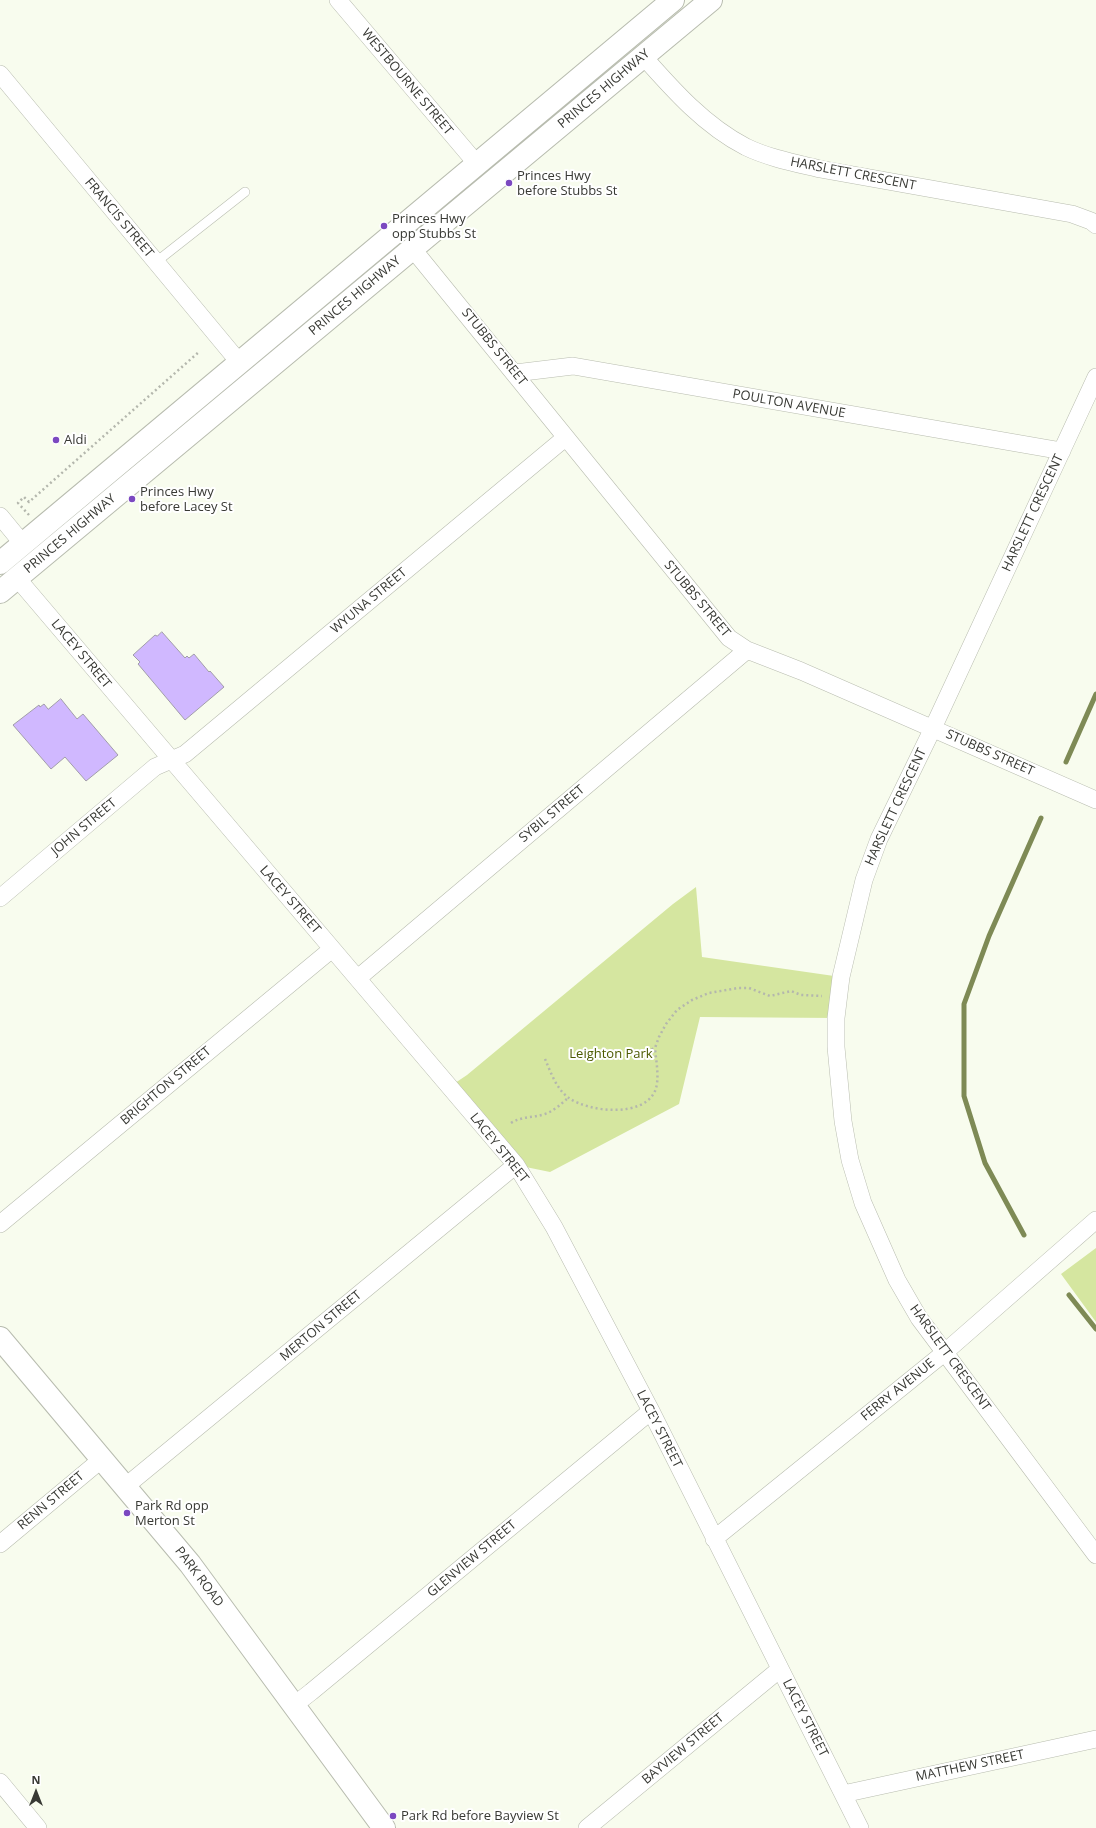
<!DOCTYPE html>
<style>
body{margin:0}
#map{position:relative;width:1096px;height:1828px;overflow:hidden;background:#f8fcee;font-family:"Open Sans",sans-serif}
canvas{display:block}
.north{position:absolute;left:16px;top:1772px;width:40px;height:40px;-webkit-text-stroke:3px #fff;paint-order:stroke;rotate:0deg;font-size:11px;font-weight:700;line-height:16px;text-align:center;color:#383934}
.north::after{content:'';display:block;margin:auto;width:14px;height:18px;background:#383934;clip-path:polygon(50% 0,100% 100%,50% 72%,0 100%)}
</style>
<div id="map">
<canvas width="1096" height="1828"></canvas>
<div class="north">N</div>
</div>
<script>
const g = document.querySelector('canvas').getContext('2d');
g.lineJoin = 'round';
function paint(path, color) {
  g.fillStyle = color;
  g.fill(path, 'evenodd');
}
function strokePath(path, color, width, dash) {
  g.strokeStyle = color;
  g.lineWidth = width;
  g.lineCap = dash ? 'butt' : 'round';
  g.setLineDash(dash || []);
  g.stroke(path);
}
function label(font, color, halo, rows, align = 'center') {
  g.font = font + ' "Open Sans",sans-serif';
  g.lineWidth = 4;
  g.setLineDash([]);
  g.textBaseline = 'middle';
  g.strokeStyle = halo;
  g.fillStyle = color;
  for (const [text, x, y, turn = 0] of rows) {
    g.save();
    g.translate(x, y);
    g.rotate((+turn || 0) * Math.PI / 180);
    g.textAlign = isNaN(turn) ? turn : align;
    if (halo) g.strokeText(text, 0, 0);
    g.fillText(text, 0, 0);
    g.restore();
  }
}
const green = new Path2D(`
 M696 887 702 957 841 977 836 1018 700 1017 679 1104 550 1172 516 1165 449 1087 467 1075 673 904Z
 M1096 1248V1322L1061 1274Z`);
const stream = new Path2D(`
 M1066 762 1096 694
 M1024 1235 985 1163 964 1096V1004L989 936 1041 818
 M1069 1295 1096 1329`);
const building = new Path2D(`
 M162 632 185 658 187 656 189 658 194 654 209 672 210 671 224 687 185 720 138 664 140 662 133 655 155 635 157 636Z
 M61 699 77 719 83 714 118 755 86 781 65 757 51 769 13 725 39 705 40 707 44 704 48 709Z`);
const path = new Path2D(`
 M29 515 18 503 24 497 29 502 200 351
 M633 1057 655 1048 659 1037 666 1024 677 1010 692 1000 709 993 738 988H749L770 996 791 991 801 995 822 996
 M545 1059C551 1073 557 1090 569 1098 589 1112 643 1118 655 1091 660 1079 656 1061 655 1048
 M511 1123C522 1116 533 1118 545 1114 554 1111 561 1104 568 1098`);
const service = new Path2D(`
 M156 262 245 192`);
const minor = new Path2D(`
 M338 0 477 164
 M643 56C673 90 705 126 746 147 769 158 795 163 820 169L1072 214 1091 221 1096 225
 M0 74 239 362
 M412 248 729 638 747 650 801 671 1096 800
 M515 373 573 366 1062 451
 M1096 377 933 728 879 839 864 880 841 977 836 1018V1047L843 1121 850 1160 863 1203 897 1280 919 1318 1096 1555
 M0 516 23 544
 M17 578 516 1165 554 1227 651 1411 860 1828
 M0 898 155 767 185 754 565 438
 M358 978 747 650
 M0 1224 332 949
 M126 1486 516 1165
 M714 1539 944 1353 1096 1220
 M0 1544 102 1459
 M293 1706 311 1692 651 1411
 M0 1782 38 1828
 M843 1794 1096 1739
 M587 1828 780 1669`);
const secondary = new Path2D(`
 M0 1338 190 1564 384 1828`);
const trunk = new Path2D(`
 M0 563 673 0
 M0 592 711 0`);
const markers = [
 [509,183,4,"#7b48c0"],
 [384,226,4,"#7b48c0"],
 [56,440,4,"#7b48c0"],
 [132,499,4,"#7b48c0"],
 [127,1513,4,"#7b48c0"],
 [393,1816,4,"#7b48c0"]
];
const streetNames = [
 ["WESTBOURNE STREET",407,82,50],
 ["PRINCES HIGHWAY",604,89,-40],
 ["HARSLETT CRESCENT",853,174,11],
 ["FRANCIS STREET",119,218,50],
 ["PRINCES HIGHWAY",355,296,-40],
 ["STUBBS STREET",494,347,51],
 ["POULTON AVENUE",789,404,10],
 ["HARSLETT CRESCENT",1033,513,-65],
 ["PRINCES HIGHWAY",70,534,-40],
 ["STUBBS STREET",697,599,50],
 ["WYUNA STREET",369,601,-40],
 ["LACEY STREET",81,654,50],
 ["STUBBS STREET",990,753,24],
 ["HARSLETT CRESCENT",896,807,-65],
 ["SYBIL STREET",552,814,-40],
 ["JOHN STREET",84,827,-40],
 ["LACEY STREET",290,900,49],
 ["BRIGHTON STREET",166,1086,-40],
 ["LACEY STREET",499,1148,51],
 ["MERTON STREET",321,1326,-40],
 ["HARSLETT CRESCENT",950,1358,54],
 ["FERRY AVENUE",898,1390,-39],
 ["LACEY STREET",659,1429,63],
 ["RENN STREET",51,1501,-40],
 ["GLENVIEW STREET",472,1559,-40],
 ["PARK ROAD",199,1577,53],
 ["LACEY STREET",805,1718,63],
 ["BAYVIEW STREET",683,1749,-40],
 ["MATTHEW STREET",970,1766,-12]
];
const poiNames = [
 ["Princes Hwy",517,176],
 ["before Stubbs St",517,191],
 ["Princes Hwy",392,219],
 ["opp Stubbs St",392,234],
 ["Aldi",64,440],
 ["Princes Hwy",140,492],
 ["before Lacey St",140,507],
 ["Park Rd opp",135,1506],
 ["Merton St",135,1521],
 ["Park Rd before Bayview St",401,1816]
];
const parkNames = [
 ["Leighton Park",611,1054]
];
paint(green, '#d5e6a0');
strokePath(stream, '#7e8a55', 5);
paint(building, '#d0b8ff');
strokePath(building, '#a19da9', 1);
strokePath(service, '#b8bcaf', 10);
strokePath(minor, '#b8bcaf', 18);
strokePath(secondary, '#b8bcaf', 24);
strokePath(trunk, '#b8bcaf', 24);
strokePath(path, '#b4b7ad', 2.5, [2, 3]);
strokePath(service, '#fff', 9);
strokePath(minor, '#fff', 17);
strokePath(secondary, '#fff', 22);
strokePath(trunk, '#fff', 22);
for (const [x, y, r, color] of markers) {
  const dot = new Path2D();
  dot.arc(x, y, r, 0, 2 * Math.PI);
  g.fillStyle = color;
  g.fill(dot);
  strokePath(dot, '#fff', 1.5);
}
label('13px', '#383934', '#fff', streetNames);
label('13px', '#383934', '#fff', poiNames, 'left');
label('13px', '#4c5a00', '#fff', parkNames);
</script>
